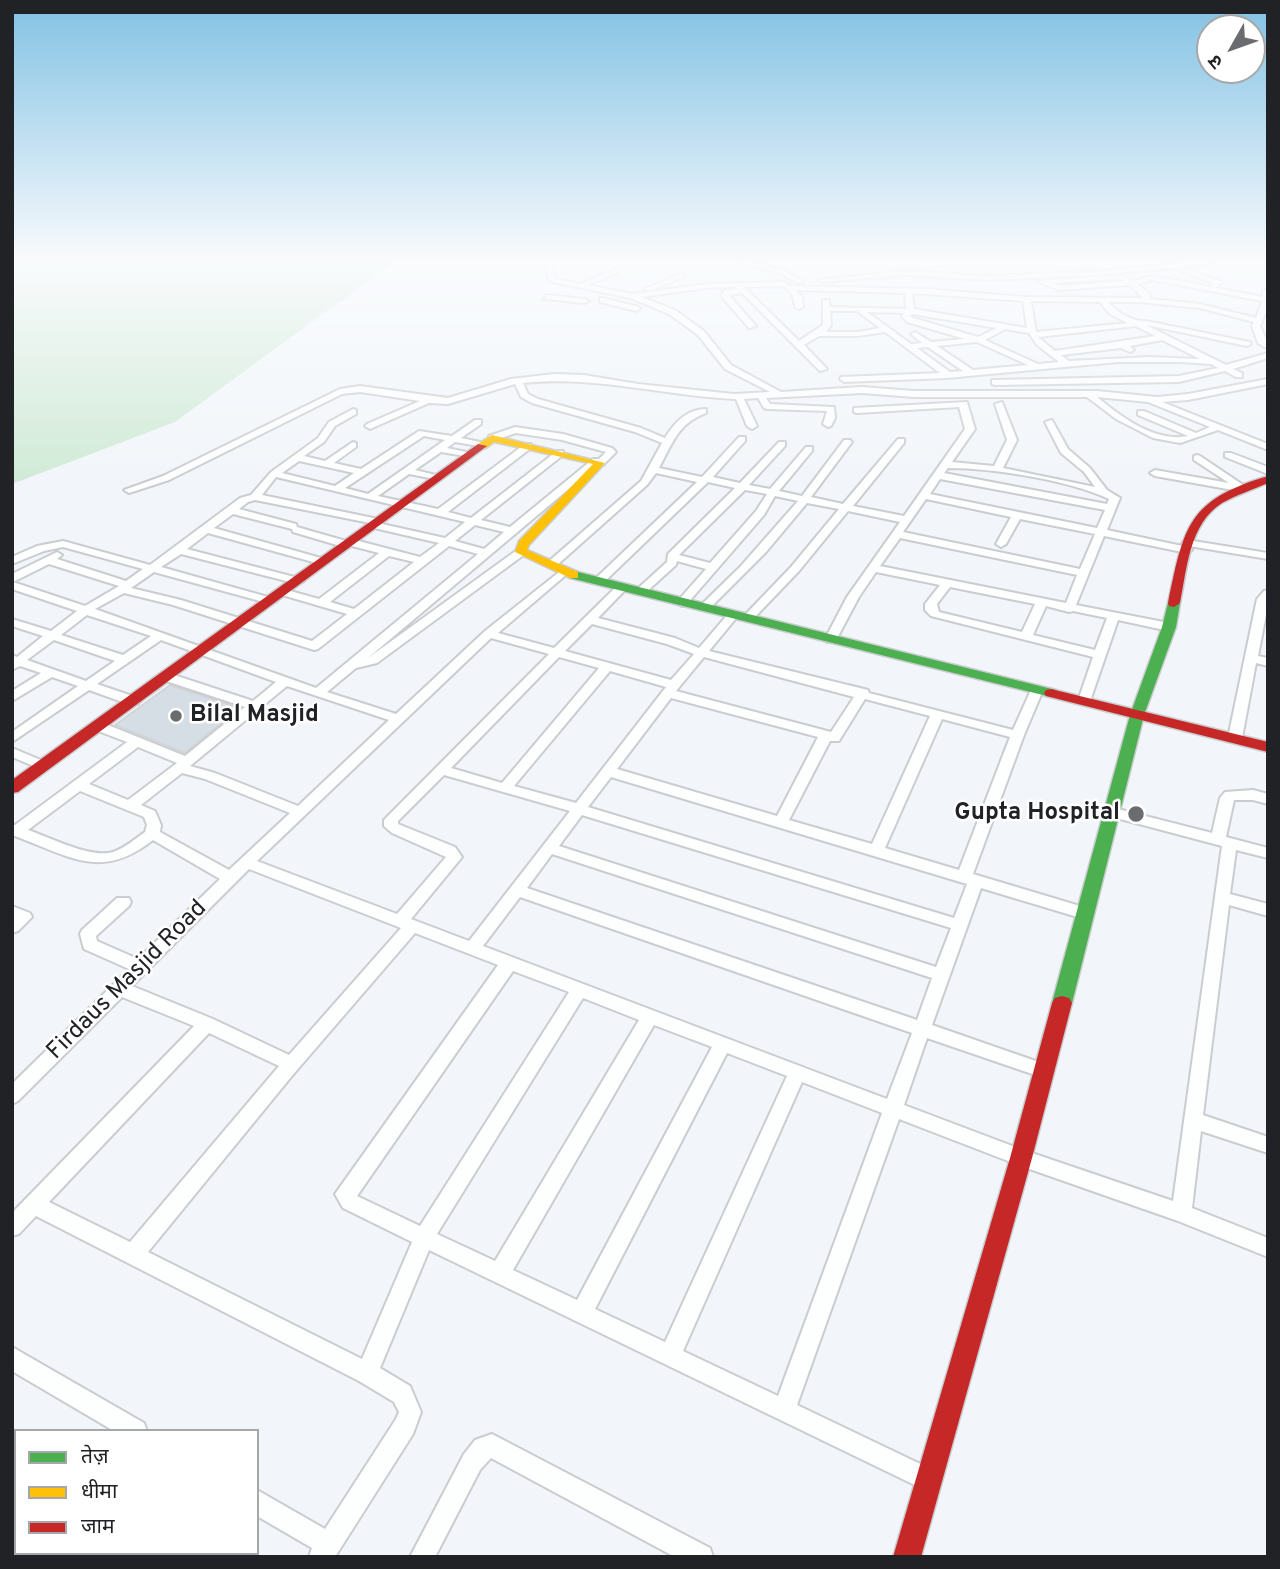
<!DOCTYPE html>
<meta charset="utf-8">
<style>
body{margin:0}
#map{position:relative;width:1280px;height:1569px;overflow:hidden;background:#f2f6fa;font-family:Overpass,"Noto Sans Devanagari",sans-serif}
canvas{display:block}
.frame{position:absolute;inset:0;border:14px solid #202225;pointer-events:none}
.legend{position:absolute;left:14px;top:1429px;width:245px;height:126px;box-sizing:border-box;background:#fff;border:2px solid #a6a7a8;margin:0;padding:9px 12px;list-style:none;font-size:21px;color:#202225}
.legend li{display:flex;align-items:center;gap:14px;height:35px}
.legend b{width:35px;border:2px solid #a6a7a8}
.north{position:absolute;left:1196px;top:14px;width:70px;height:70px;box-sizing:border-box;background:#fff;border:2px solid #a6a7a8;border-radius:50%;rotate:230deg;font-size:19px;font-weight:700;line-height:28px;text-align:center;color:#202225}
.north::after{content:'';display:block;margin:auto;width:24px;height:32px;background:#6a6c70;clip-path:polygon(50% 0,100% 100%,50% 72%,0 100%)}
</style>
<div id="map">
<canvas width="1280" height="1569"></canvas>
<div class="frame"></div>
<ul class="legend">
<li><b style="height:9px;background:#4caf50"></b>तेज़</li>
<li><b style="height:9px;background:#ffc107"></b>धीमा</li>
<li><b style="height:9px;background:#c62828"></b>जाम</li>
</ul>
<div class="north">उ</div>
</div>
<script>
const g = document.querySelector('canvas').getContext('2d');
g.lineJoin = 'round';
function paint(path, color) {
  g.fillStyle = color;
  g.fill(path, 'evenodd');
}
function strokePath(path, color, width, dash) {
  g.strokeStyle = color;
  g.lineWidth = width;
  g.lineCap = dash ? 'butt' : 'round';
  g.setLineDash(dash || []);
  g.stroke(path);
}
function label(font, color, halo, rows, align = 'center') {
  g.font = font + ' Overpass,sans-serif';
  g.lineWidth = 5;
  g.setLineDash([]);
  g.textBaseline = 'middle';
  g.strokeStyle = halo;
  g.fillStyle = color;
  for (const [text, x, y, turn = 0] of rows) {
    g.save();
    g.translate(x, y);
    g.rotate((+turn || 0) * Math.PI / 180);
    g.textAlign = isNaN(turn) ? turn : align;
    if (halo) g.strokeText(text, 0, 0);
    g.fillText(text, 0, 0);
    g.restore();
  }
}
const green = new Path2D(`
 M12 262H397L376 275 175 422 12 484Z`);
const building = new Path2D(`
 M170 685 240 708 185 753 115 725Z`);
const street = new Path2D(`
 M545 262H551L554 277 557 279 580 284 614 270 622 262H629L618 272 588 285 632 294 707 284 783 282 792 286 925 289 1027 297 1143 298 1130 285 1059 290 1038 282 1042 280 1121 275 1133 281 1153 276 1263 297V291L1268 289V308L1260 326 1268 343V349L1258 343 1252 326 1254 322 1200 308 1139 302H1108C1117 312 1132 322 1146 321L1250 342 1251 344 1247 346 1146 325 1226 365 1268 353V358L1233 369 1242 373V377H1236L1225 371 1179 382 995 385 992 384V380L1179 376 1218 368 1211 364 1181 362H1118L947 378 844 382 840 379 841 377 940 373 885 332 858 336H819L804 345 827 369 820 371 742 293 729 295 756 326 749 328 721 296 724 291 738 289 736 287 707 288 641 297 675 310 704 331 731 365 781 392 862 387 914 391H1097L1157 397 1188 394 1268 379V384L1188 400 1162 402 1268 444V450L1218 430 1180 443 1153 438 1116 419 1087 397H914L862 393 766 398 770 404 834 407 835 418 831 426 828 427 823 424 827 411 767 409 764 408 758 398 744 399 757 426 752 429 747 426 736 399C665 396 594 375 523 383L528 394 538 399 641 428 665 438C674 423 687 409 706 409V413C678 423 672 444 659 468L702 477 739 437H745V441L713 477 740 483 779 442H785V446L749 485 770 489 806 447H812V451L779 491 802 496 844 440H850L852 442 811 497 843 504 898 439H904V443L853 506 904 516 965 429 959 407 857 413 854 412V408L967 402 975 429 952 462 994 466 1007 440 995 404 1002 402 1017 440 1003 468 1095 487 1084 472 1061 453 1045 422 1052 420 1068 449 1090 468 1107 490 1120 498 1107 530 1187 547 1192 550 1187 553 1104 536 1076 605 1169 623 1175 627 1169 631 1118 620 1090 701 1084 705 1078 701 1093 657 931 616 925 610V604L940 585 876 572 859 597 835 642H827L825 639 847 597 900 522 848 511 799 571 752 620H744V616L791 567 839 509 807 503 766 552 708 610H700V606L740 567 798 501 775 496 764 515 686 605 682 606 676 603 706 569 677 561 676 565 644 594H636L634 592 667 562 668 554 735 488 708 482 603 583H595V579L697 482 656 473 647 485 556 566H548V562L641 481 662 443 635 432 532 403 521 397 515 384 448 404 429 403 370 429 365 426 367 424 420 401 360 392 342 394 169 480 129 493 124 490 163 476 340 389 360 386 448 398 511 379 554 374 584 375 638 384 734 394 770 392 725 369 698 335 669 314 630 298 553 282 548 278ZM1120 279 1124 281 1060 286 1053 283ZM1153 280 1262 301 1256 318 1200 304 1150 299 1149 293 1137 284ZM782 286C792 291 794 296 795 307L799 309 803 307 802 297 796 290 905 293 906 309 830 307 829 300H823V325L799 341 744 287ZM912 293 1023 301 1027 328 914 309ZM1031 301 1100 302 1110 314 1128 323 1036 332ZM830 311H857L880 328 858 332H826L831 325ZM867 312 904 313 902 316 907 322 965 339 931 342 915 332 911 334 922 343 911 344ZM912 314 997 328 978 337 913 318 910 316ZM1136 326 1155 336 1055 351 1038 337ZM1005 329 1029 333 1037 345 1059 362 1038 364 985 340ZM1162 340 1200 359 1149 357 1069 361 1061 355 1121 348 1130 352 1134 350 1130 346ZM977 342 1028 365 973 370 937 346ZM928 347 963 371 950 372 917 348ZM1097 397 1148 402 1210 427 1196 433 1144 411H1138V415L1188 436C1155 443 1120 416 1097 397ZM948 468C992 468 1069 480 1109 499L1107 504 944 473ZM940 479 1105 510 1097 528 930 494ZM745 490 767 494 756 511 710 563 679 555ZM926 499 1011 517 996 544 1001 547 1006 544 1020 519 1095 534 1080 569 903 532ZM900 538 1077 575 1066 603 880 566ZM950 587 1035 604 1022 632 939 612 937 604ZM1046 606 1069 612 1073 611 1107 618 1095 650 1033 635Z
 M741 262C762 262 786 269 803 282L797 283 782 274Z
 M1190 262H1214L1181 267 1222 282 1217 287H1211L1213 283 1174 268 1100 275 988 280 905 275 823 282 819 280 905 271 988 276 1100 271Z
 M1264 262H1268V265Z
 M683 273 685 276 651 291 644 289Z
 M547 295 585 299 589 301 585 303 544 299Z
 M603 298 639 307 640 309 636 311 600 302V298Z
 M353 409 356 410V414L335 426 324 442 304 456 325 461 353 442 356 443V447L334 463 361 469 419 431 452 436 475 420H481V424L461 438 485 443V447L455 442 447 448 471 453V457L441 452 415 470 440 476V480L409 474 378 496 438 509 525 444H531V448L448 512 471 518 557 451H563V455L481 520 510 527 593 459H599L606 452 562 440 516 433 492 441 489 440V436L515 427 563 434 612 448 616 452 603 465H597L368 658 517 550H525V554L377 663 356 668 327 692 396 714 485 631 563 569 569 572 567 574 498 633 554 648 617 586 621 585 627 588 598 618 675 638 699 648 729 613H737V617L709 651 868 690 869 693 1013 730 1031 690 1033 687H1041L1043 690 1024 735 973 874 1090 909 1092 913 1090 917 1084 919 981 888 932 1025 1050 1066 1053 1071 1050 1076 1044 1078 927 1038 904 1105 1023 1150 1173 1201 1222 846 1105 815 1103 812 1110 807 1212 833 1220 798 1225 792 1253 790 1268 794V804L1253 800H1234L1226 837 1268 848V858L1236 850 1230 894 1268 904V916L1229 905 1203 1115 1268 1137V1153L1201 1131 1192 1208 1268 1238V1257L1178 1221 1021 1166 899 1119 797 1405 937 1472 941 1480 937 1488 929 1492 921 1488 429 1250 380 1368 410 1386 421 1412 413 1434 335 1557H309L312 1548 257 1516V1490L325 1529 396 1419 399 1412 394 1402 359 1381 36 1216 19 1234 12 1236V1213L194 1026 122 997 18 1101 12 1104V1084L129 969 84 949 80 934 82 930 117 898H129L131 902 129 906 96 936 97 941 138 959 220 879 153 840C100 882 68 855 12 835V824L15 825 127 742 93 729 91 726 93 723H103L185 756 245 707 163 680 161 677 163 674H171L253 701 276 682 161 640 97 684 138 698 139 701 138 704H128L89 690 12 742V732L78 686 52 677 12 701V691L41 673 20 666 12 670V655L17 657 43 636 12 626V619L51 631 77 611 12 589V574L57 552 62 555 57 559 126 581 143 569 63 547 44 551 12 564V557L37 546 63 541 150 565 240 498 251 495 271 472 318 438 329 422ZM424 436 445 440 368 494 345 488ZM299 461 354 473 335 486 282 473ZM276 477 465 522 445 538 382 524V520L378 519 262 495ZM255 500 370 523V527L439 543 420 557 351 539 346 541 297 527 296 524 239 509 248 502ZM233 514 292 529 293 532 347 548 352 546 379 553 319 599 283 589 277 592 279 594 347 614 312 641 181 600 131 588 154 572 271 604 277 601 275 599 161 567 181 554 298 584 304 581 302 579 187 549 208 533 324 565 329 562 328 560 214 528ZM475 525 504 532 484 549 455 541ZM449 546 478 554 316 688 95 609 124 593 173 605 314 650 318 649ZM389 556 414 562 354 609 330 602ZM49 564 119 586 85 606 13 582ZM87 615 151 636 123 655 61 635ZM592 624 667 644 694 654 671 680 565 651ZM491 638 549 654 384 820V826L392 833 446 857 397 914 257 861ZM54 640 115 661 86 681 27 660ZM559 657 599 668 502 783 451 768ZM704 657 854 697 831 732 676 691ZM610 671 666 687 576 803 514 786ZM287 686 389 720 298 806 215 773 190 766ZM671 698 818 737 777 816 617 769ZM865 699 930 716 872 844 789 820 830 741H839ZM942 719 1010 737 959 870 885 848ZM138 747 177 763 128 800 89 784ZM182 773 205 779 290 813 229 870 160 832 161 825 155 811 141 805ZM444 775 570 811 469 941 411 919 462 857 455 847 398 824V821ZM611 777 967 884 954 918 588 807ZM80 791 144 817 147 825 145 832C135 839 125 848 113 852 91 859 49 837 28 830ZM582 815 951 928 936 967 559 846ZM552 854 932 978 917 1020 527 888ZM249 869 401 928 289 1055 213 1019 132 986ZM520 897 912 1033 887 1099 483 946ZM415 933 498 965 335 1194 343 1208 412 1242 362 1359 148 1252 291 1077ZM513 971 569 992 420 1226 357 1196ZM583 998 639 1020 495 1261 437 1234ZM654 1025 712 1047 577 1300 513 1270ZM209 1033 279 1066 130 1242 49 1202ZM727 1053 787 1076 665 1342 595 1309ZM802 1082 882 1113 778 1396 683 1351Z
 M1225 453H1231L1268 467V474L1225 457Z
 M1197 455 1200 456 1249 489 1244 492 1155 476 1150 473 1155 470 1229 483 1194 460V456Z
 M1187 540 1268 553V559L1183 545 1182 543Z
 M1268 590V604L1258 656 1268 658V666L1256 663 1242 738 1235 742 1228 738 1257 599 1264 591Z
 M12 748 48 763 50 766 43 770 12 757Z
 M12 906 30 913 32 917 18 931 12 933Z
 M12 1347 144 1423 147 1431H114L12 1371Z
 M492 1434 710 1548 713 1557H675L491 1458 480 1470 435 1557H410L464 1454 475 1440Z`);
const fast = new Path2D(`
 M574 571 1056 690 1058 693 1051 697 570 578 568 575Z
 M1174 599 1180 603 1176 627 1144 715 1072 1003 1069 1008 1062 1010 1055 1008 1052 1003 1130 715 1162 627 1168 603Z`);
const slow = new Path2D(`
 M492 435 605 463 529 545 527 550 578 572V578H570L515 552 519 541 593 464 494 442 486 448H478V444Z`);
const jam = new Path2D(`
 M478 444 487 446 18 792 12 793V780Z
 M1268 476V483C1252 490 1236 495 1222 503 1189 524 1187 569 1180 603L1174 607 1169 606 1168 603C1184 527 1187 500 1268 476Z
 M1051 689 1268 742V752L1046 696 1044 693 1046 690Z
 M1062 996 1069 998 1072 1003 1032 1158 921 1557H893L1010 1158 1052 1003 1055 998Z`);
const markers = [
 [176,716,7,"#6a6c70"],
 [1136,814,9,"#6a6c70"]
];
const poiNames = [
 ["Bilal Masjid",190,716],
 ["Gupta Hospital",1120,814,"right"]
];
const streetNames = [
 ["Firdaus Masjid Road",128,981,-45]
];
paint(green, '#d0ead6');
paint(building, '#d5dde5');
strokePath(building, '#d2d4d7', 2);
strokePath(street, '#cacdd0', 4);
strokePath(fast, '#cacdd0', 3);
strokePath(slow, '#cacdd0', 3);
strokePath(jam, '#cacdd0', 3);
paint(street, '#fdfefe');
paint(fast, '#4caf50');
paint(slow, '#ffc107');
paint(jam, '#c62828');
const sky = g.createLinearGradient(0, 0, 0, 482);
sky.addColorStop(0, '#82c1e4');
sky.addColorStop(0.54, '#f9fbfd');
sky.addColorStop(1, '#f9fbfd00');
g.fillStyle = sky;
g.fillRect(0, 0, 1280, 482);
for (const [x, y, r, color] of markers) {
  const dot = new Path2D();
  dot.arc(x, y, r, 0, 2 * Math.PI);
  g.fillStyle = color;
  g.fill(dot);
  strokePath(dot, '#fff', 2.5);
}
label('bold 24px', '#202225', '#fff', poiNames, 'left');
label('24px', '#202225', '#fff', streetNames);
</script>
